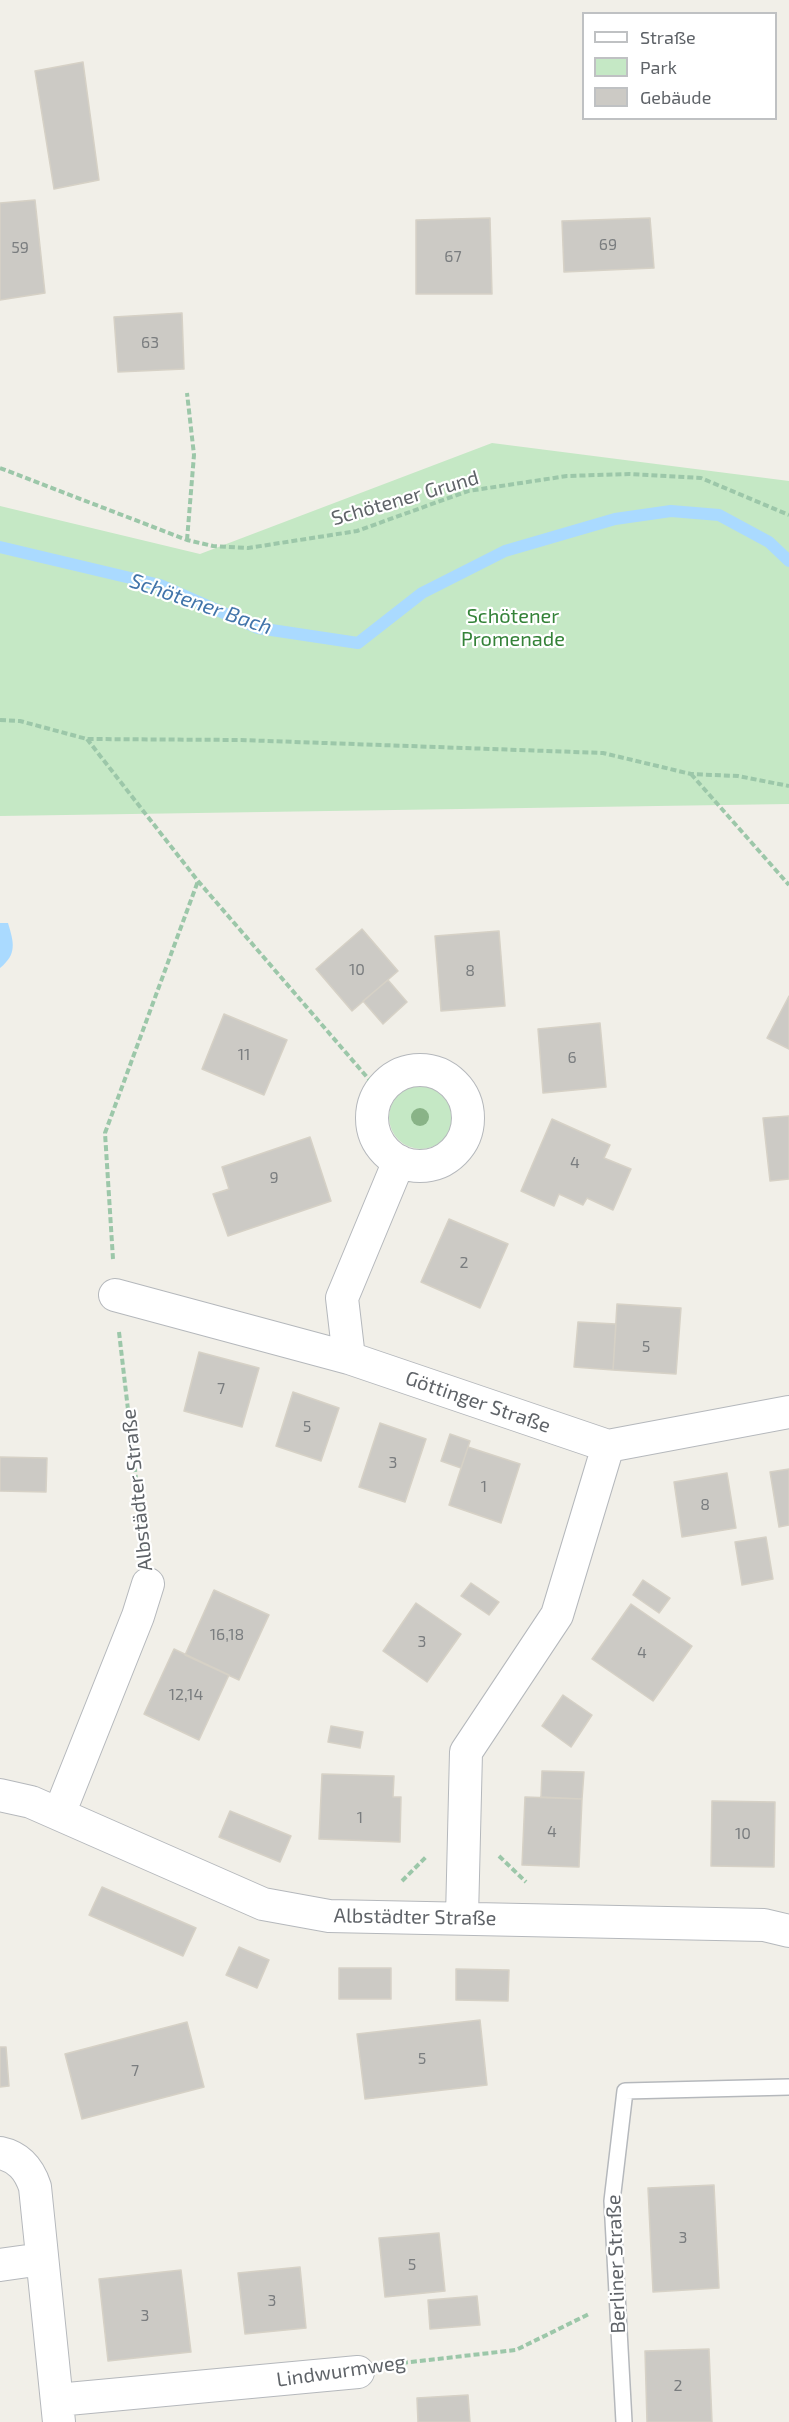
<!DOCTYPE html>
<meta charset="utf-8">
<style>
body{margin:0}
#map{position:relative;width:789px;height:2422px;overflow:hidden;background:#f1efe8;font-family:"Exo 2",sans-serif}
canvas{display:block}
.legend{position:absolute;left:582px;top:12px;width:195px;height:108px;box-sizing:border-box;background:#fff;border:2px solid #bfc1c3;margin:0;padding:8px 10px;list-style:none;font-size:18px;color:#5f6368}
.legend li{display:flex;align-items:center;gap:12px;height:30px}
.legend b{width:30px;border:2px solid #bfc1c3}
</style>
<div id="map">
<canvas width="789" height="2422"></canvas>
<ul class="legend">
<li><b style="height:8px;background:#fff"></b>Straße</li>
<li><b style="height:16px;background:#c5e8c5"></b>Park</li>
<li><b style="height:16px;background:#cccac5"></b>Gebäude</li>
</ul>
</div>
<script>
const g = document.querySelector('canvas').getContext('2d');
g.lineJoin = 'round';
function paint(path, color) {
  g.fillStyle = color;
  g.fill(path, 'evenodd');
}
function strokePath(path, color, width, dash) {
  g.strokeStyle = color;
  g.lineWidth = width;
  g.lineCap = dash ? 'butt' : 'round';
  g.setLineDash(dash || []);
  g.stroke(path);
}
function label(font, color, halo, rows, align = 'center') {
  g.font = font + ' "Exo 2",sans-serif';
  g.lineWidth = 4.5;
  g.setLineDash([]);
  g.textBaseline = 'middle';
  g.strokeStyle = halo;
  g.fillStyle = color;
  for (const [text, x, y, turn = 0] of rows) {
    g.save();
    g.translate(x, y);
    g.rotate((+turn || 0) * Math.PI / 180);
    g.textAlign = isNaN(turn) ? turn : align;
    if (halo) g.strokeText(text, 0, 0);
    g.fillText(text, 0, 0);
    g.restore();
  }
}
const green = new Path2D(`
 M492 443 789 481V804L0 816V506L200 554Z
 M389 1117a32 32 0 1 1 64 0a32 32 0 1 1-64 0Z`);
const water = new Path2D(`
 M0 923H8C14 943 17 954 0 968Z`);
const stream = new Path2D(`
 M0 547 160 585 258 628 358 643 422 593 505 551 615 519 671 511 719 515 769 542 789 561`);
const building = new Path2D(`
 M83 62 99 180 54 189 35 71Z
 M35 200 45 293 0 300V203Z
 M490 218 492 294H416V220Z
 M650 218 654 268 564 272 562 221Z
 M182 313 184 369 118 372 114 317Z
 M362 929 398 971 352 1011 316 969Z
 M499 931 505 1006 441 1011 435 936Z
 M388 980 407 1002 383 1024 363 1001Z
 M789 996V1049L767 1038Z
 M224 1014 287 1040 264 1095 202 1069Z
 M600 1023 606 1087 543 1093 538 1029Z
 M789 1116V1179L770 1181 763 1118Z
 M552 1119 610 1145 604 1158 631 1169 613 1210 587 1198 583 1205 559 1194 554 1206 521 1191Z
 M310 1137 331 1201 228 1236 213 1194 229 1189 222 1167Z
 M449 1219 508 1244 480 1308 421 1282Z
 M617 1304 681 1308 676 1374 613 1370Z
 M578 1322 616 1324 613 1370 574 1367Z
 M199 1352 259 1368 242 1427 184 1411Z
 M293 1392 339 1408 321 1461 276 1446Z
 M380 1423 426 1439 405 1502 359 1487Z
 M450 1434 470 1441 461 1468 441 1461Z
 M468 1447 520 1464 501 1523 449 1505Z
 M0 1457 47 1458 46 1492 0 1491Z
 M789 1469V1525L779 1527 770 1472Z
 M727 1473 736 1528 682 1537 674 1482Z
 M766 1537 773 1579 742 1585 735 1542Z
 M643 1580 670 1598 659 1613 633 1595Z
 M471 1583 499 1602 489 1615 461 1596Z
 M214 1590 269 1615 239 1680 185 1655Z
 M416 1603 461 1634 427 1682 383 1651Z
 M631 1604 692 1646 653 1701 592 1659Z
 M174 1649 229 1675 199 1740 144 1714Z
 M563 1695 592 1715 571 1747 542 1726Z
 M331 1726 363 1732 360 1748 328 1742Z
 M542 1771 584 1772 582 1799 541 1797Z
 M322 1774 394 1776 393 1797H401L400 1842 319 1839Z
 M525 1797 582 1799 579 1867 522 1865Z
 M712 1801 775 1802 774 1867 711 1866Z
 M230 1811 291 1836 280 1862 219 1837Z
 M102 1887 196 1928 183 1956 89 1915Z
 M239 1947 269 1960 257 1988 226 1975Z
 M339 1968H391V1999H339Z
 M456 1969 509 1970 508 2001 456 2000Z
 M480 2020 487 2085 365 2099 357 2034Z
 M187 2022 204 2087 82 2119 65 2054Z
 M0 2047H6L9 2086 0 2087Z
 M714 2185 719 2288 653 2292 648 2188Z
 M439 2233 445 2291 385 2297 379 2238Z
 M300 2267 306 2328 245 2334 238 2273Z
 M181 2270 191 2352 108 2361 99 2279Z
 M477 2296 480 2325 430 2329 428 2300Z
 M709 2349 712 2422H647L645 2351Z
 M468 2395 470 2422H418L417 2398Z`);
const path = new Path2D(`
 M0 468 187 540 213 546 248 548 357 531 468 491 567 476 629 474 701 478 789 515
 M187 540 194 455 187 393
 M0 720 20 721 87 739 241 740 603 753 691 774 738 776 789 786
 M87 739 198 881 379 1091
 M691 774 789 885
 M113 1259 105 1133 198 881
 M119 1332 144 1548
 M499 1856 526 1882
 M402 1881 426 1857
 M393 2364 516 2350 589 2314`);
const service = new Path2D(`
 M624 2422 612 2201 625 2091 789 2087`);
const minor = new Path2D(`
 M372 1118a48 48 0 1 1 96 0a48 48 0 1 1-96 0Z
 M115 1295 349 1358 608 1446
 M349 1358 342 1298 399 1161
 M0 1795 31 1802 263 1904 329 1916 764 1925 789 1931
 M59 1814 138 1616 148 1584
 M462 1917 466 1752 557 1615 608 1446 789 1412
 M0 2153C19 2157 29 2169 35 2187L59 2422
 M0 2265 42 2259
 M57 2400 358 2372`);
const trees = [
 [420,1117]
];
const numberNames = [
 ["69",608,245],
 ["59",20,248],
 ["67",453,257],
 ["63",150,343],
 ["10",357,970],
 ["8",470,971],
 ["11",244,1055],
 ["6",572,1058],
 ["4",575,1163],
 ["9",274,1178],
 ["2",464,1263],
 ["5",646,1347],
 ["7",221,1389],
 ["5",307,1427],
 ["3",393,1463],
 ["1",484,1487],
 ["8",705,1505],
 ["16,18",227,1635],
 ["3",422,1642],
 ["4",642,1653],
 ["12,14",186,1695],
 ["1",360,1818],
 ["4",552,1832],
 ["10",743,1834],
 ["5",422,2059],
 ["7",135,2071],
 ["3",683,2238],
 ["5",412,2265],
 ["3",272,2301],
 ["3",145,2316],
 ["2",678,2386]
];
const streetNames = [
 ["Schötener Grund",405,498,-16],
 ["Göttinger Straße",478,1402,19],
 ["Albstädter Straße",137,1490,-96],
 ["Albstädter Straße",415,1917,1],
 ["Berliner Straße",616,2264,-92],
 ["Lindwurmweg",341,2371,-8]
];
const parkNames = [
 ["Schötener",513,616],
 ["Promenade",513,639]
];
const waterNames = [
 ["Schötener Bach",201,604,19]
];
paint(green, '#c5e8c5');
paint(water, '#aadaff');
strokePath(stream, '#aadaff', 12);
paint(building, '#cccac5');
strokePath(building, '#d6d1c6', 1.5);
strokePath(service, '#b5b8bc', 18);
strokePath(minor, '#b5b8bc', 34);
strokePath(path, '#9cc7a9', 4, [6, 3]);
strokePath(service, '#fff', 15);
strokePath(minor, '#fff', 32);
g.fillStyle = '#89b387';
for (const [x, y] of trees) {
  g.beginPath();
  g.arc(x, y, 9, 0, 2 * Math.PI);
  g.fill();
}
label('16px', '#7a7d7f', null, numberNames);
label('20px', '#5f6368', '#fff', streetNames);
label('20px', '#348238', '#fff', parkNames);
label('italic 21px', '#4174aa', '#fff', waterNames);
</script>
